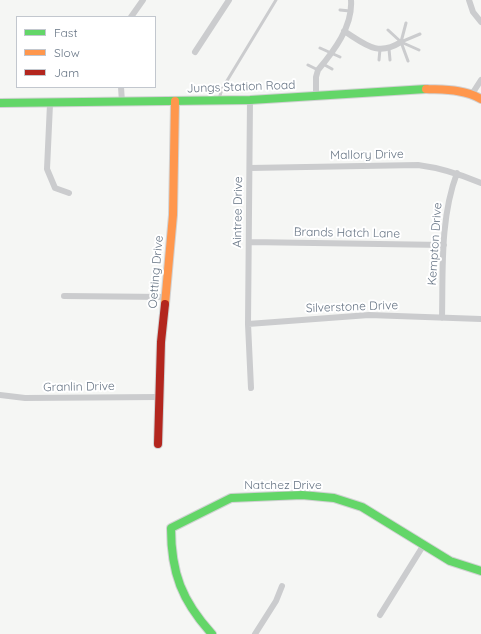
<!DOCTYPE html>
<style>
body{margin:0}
#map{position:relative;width:481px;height:634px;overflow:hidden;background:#f5f6f4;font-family:Quicksand,sans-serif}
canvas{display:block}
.legend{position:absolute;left:16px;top:16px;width:140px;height:72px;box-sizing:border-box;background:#fff;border:1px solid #c2c7ce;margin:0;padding:5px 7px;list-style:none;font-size:12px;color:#667484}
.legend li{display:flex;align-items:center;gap:8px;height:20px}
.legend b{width:20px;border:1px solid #c2c7ce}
</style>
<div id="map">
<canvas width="481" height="634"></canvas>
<ul class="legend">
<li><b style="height:5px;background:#63d668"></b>Fast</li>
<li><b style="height:5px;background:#ff974d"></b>Slow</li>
<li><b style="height:5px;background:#b3261e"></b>Jam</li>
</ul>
</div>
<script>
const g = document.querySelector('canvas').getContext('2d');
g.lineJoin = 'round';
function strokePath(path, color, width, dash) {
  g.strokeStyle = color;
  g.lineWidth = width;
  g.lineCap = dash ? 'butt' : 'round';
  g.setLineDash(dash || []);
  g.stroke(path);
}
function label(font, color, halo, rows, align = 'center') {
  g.font = font + ' Quicksand,sans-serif';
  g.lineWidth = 4;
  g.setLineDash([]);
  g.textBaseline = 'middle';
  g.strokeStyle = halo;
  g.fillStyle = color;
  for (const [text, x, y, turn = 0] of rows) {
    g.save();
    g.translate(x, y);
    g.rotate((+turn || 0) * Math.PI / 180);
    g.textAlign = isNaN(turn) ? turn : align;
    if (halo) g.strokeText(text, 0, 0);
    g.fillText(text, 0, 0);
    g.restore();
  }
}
const lane = new Path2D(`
 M340 10 350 11
 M388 30 401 42 408 61
 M401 42 420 34
 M401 42 406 23
 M401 42 419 50
 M320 48 340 57
 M389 49 390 60
 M379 60 380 49
 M323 64 332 69
 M308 65 318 70
 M219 99 222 89 276 0`);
const street = new Path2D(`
 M469 0 473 12 481 22
 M131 17 143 0
 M344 31C365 44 377 57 401 42
 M195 52 229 0
 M121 87 122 102
 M472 94 481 80
 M316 95V77L318 70C334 51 353 26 351 0
 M250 100 248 324 251 388
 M50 104 47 169 55 188 69 193
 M250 168 418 165C441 168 460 174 481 183
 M249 242 444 245
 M64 296 165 297
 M442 318C443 270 440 218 457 173
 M248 324 369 315 481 319
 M0 395 25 398 158 397
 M380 615 423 546
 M255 634 276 601 282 586`);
const fast = new Path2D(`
 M0 103 250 100 426 89
 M212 634C182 601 171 573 171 528L231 498 302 495 334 498 362 507 450 561 481 571`);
const slow = new Path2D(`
 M426 89C445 90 464 89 481 99
 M165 304 173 215 175 101`);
const jam = new Path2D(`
 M158 444 161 342 165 304`);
const streetNames = [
 ["Jungs Station Road",241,87,-2],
 ["Mallory Drive",367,155,-1],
 ["Aintree Drive",238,212,-89],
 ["Brands Hatch Lane",347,233,1],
 ["Kempton Drive",435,244,-86],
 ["Oetting Drive",156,272,-85],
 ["Silverstone Drive",352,307,-2],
 ["Granlin Drive",79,387,-1],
 ["Natchez Drive",283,485]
];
strokePath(fast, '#d1d2d3', 10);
strokePath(slow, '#d1d2d3', 10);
strokePath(jam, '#d1d2d3', 10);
strokePath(lane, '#cbccce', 3);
strokePath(street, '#cbccce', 6);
strokePath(fast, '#63d668', 8);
strokePath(slow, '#ff974d', 8);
strokePath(jam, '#b3261e', 8);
label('12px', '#667484', '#fff', streetNames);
</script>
